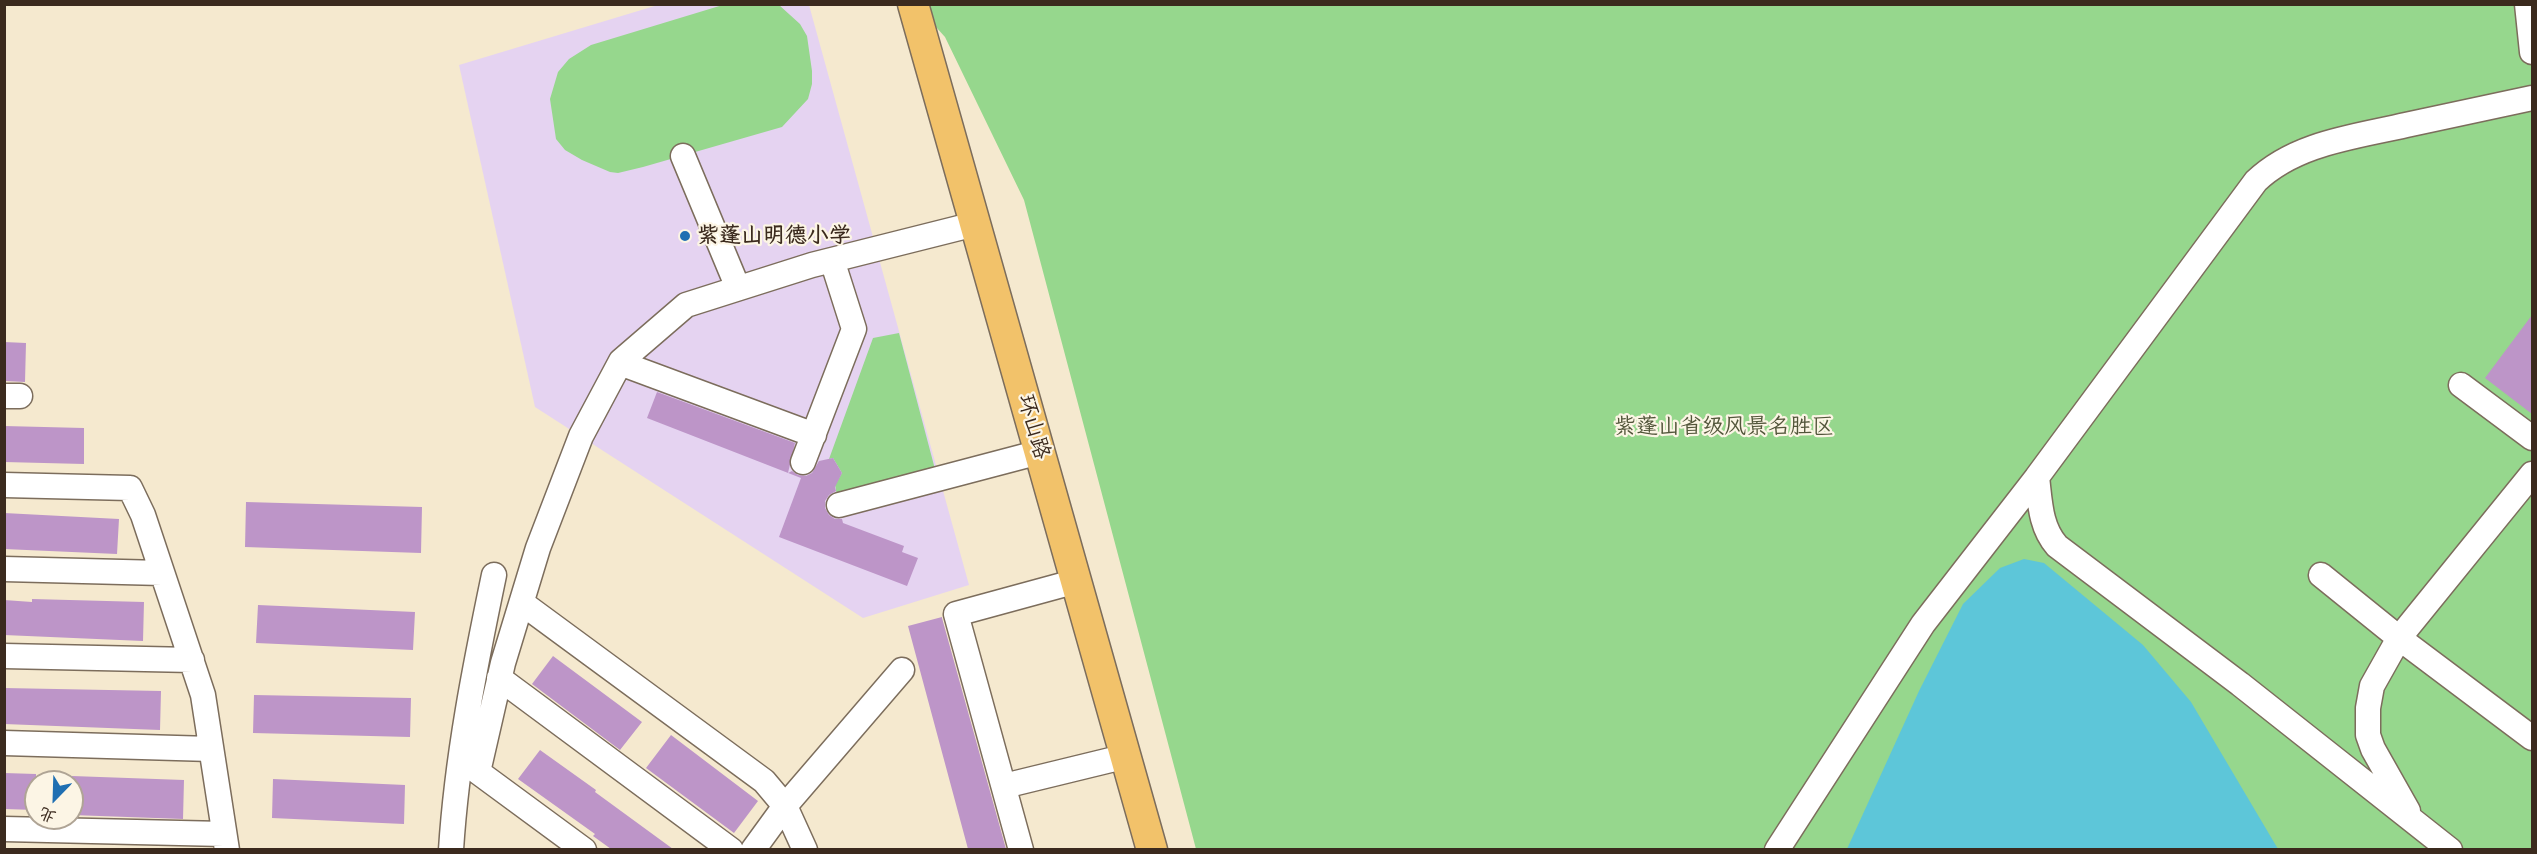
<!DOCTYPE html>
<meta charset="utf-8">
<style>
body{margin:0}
#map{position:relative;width:2537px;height:854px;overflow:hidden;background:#f5e9cf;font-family:"Shantell Sans","LXGW WenKai TC",sans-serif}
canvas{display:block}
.frame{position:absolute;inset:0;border:6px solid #3b2a1e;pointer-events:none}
.north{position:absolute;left:24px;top:770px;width:60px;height:60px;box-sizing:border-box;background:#fcf5e5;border:2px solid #afa495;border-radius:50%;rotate:203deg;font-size:16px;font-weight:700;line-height:24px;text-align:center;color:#3b2a1e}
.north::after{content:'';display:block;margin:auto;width:21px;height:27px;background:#1f6fb2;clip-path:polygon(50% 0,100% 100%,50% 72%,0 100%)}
</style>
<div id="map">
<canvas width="2537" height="854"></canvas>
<div class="frame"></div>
<div class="north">北</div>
</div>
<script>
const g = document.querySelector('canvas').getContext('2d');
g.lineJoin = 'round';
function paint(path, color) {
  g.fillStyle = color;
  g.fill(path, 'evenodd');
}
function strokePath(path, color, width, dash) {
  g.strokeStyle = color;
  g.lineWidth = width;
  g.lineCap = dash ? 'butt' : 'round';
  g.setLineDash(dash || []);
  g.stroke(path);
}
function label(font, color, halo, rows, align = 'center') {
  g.font = font + ' "Shantell Sans","LXGW WenKai TC",sans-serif';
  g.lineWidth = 4.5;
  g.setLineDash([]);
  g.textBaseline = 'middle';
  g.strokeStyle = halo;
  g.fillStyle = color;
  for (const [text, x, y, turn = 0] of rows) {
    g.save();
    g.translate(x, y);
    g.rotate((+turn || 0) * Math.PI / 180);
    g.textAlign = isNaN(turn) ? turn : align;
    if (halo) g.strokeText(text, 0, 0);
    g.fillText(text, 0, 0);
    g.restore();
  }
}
const built = new Path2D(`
 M658 5H809L969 585 863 618 535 407 459 65Z`);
const green = new Path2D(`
 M726 4 779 5 800 24 807 36 812 71V84L808 99 782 127 643 167 618 173 610 172 582 160 565 150 556 139 550 99 558 72 569 59 591 45Z
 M916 5H2532V849H1196L1024 200 945 37Z
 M899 333 936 473 837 495 835 485 842 473 833 458 829 459 873 338Z`);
const water = new Path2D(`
 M2024 559 2044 563 2143 645 2191 702 2278 849H1847L1919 691 1963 604 2000 568Z`);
const building = new Path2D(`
 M2532 315V414L2485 378Z
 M4 342 26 343 25 382 4 381Z
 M657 392 795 443 788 473 792 471 798 475 806 476 812 473 819 461 833 458 842 473 835 487 836 491 829 495 825 501V508L829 515 835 519H842L843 523 904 546 902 552 918 558 907 586 779 537 801 478 647 418Z
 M4 426 84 428V464L4 462Z
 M246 502 422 507 421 553 245 547Z
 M4 513 119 519 117 554 4 549Z
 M32 599 144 602 143 641 4 635V600L32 602Z
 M258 605 415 612 413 650 256 643Z
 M942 617V618L1006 849H968L908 626Z
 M553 656 642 722 620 750 532 684Z
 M4 688 161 691 160 730 4 724Z
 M254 695 411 698 410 737 253 733Z
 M671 735 758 801 734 833 646 768Z
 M540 750 596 790 595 792 673 849H611L593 836 595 834 518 779Z
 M4 773 36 774V810L4 809Z
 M72 776 184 780 183 819 72 815Z
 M273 779 405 785 404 824 272 818Z`);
const minor = new Path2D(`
 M2527 4 2532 52
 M683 156 738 288
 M620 363 814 435
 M2461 385 2532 438
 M4 396H20
 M803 462 854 329 832 260
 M4 485 130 488 143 515 203 695 227 850
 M839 505 1040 452
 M4 569 162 573
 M2321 575 2399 638 2532 738
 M522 603 764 781 785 806 805 850
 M4 656 192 660
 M499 678 731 850
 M4 743 211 749
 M1004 786 1127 756
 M2408 811 2373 749 2368 735V708L2372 686 2399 638 2532 474
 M4 829 224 834
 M451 850C457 756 475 666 494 575
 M584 850 478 772 503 663 538 548 581 436 621 361 686 305 812 265 975 224
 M753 850 785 806 902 670
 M1021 850 956 614 1077 581
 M1777 850 1923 624 2037 477
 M2450 850 2240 684 2057 546C2040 527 2040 501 2037 477L2256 181C2296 143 2354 137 2406 125 2448 116 2490 107 2532 98`);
const major = new Path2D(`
 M913 4 1152 850`);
const markers = [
 [685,236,6,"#1f6fb2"]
];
const poiNames = [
 ["紫蓬山明德小学",697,236]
];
const streetNames = [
 ["环山路",1033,427,74]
];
const parkNames = [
 ["紫蓬山省级风景名胜区",1724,427]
];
paint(built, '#e5d3f1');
paint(green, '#96d78d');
paint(water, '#5dc6d9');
paint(building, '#bd95c8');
strokePath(minor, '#7c6d5c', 27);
strokePath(major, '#7c6d5c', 33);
strokePath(minor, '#fff', 24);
strokePath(major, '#f2c26a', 30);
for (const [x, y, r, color] of markers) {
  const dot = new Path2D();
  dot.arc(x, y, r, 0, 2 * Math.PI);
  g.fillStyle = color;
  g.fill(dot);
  strokePath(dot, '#fcf5e5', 2);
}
label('bold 22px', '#3b2a1e', '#fcf5e5', poiNames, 'left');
label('22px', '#3b2a1e', '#fcf5e5', streetNames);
label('22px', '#52553a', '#fcf5e5', parkNames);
</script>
